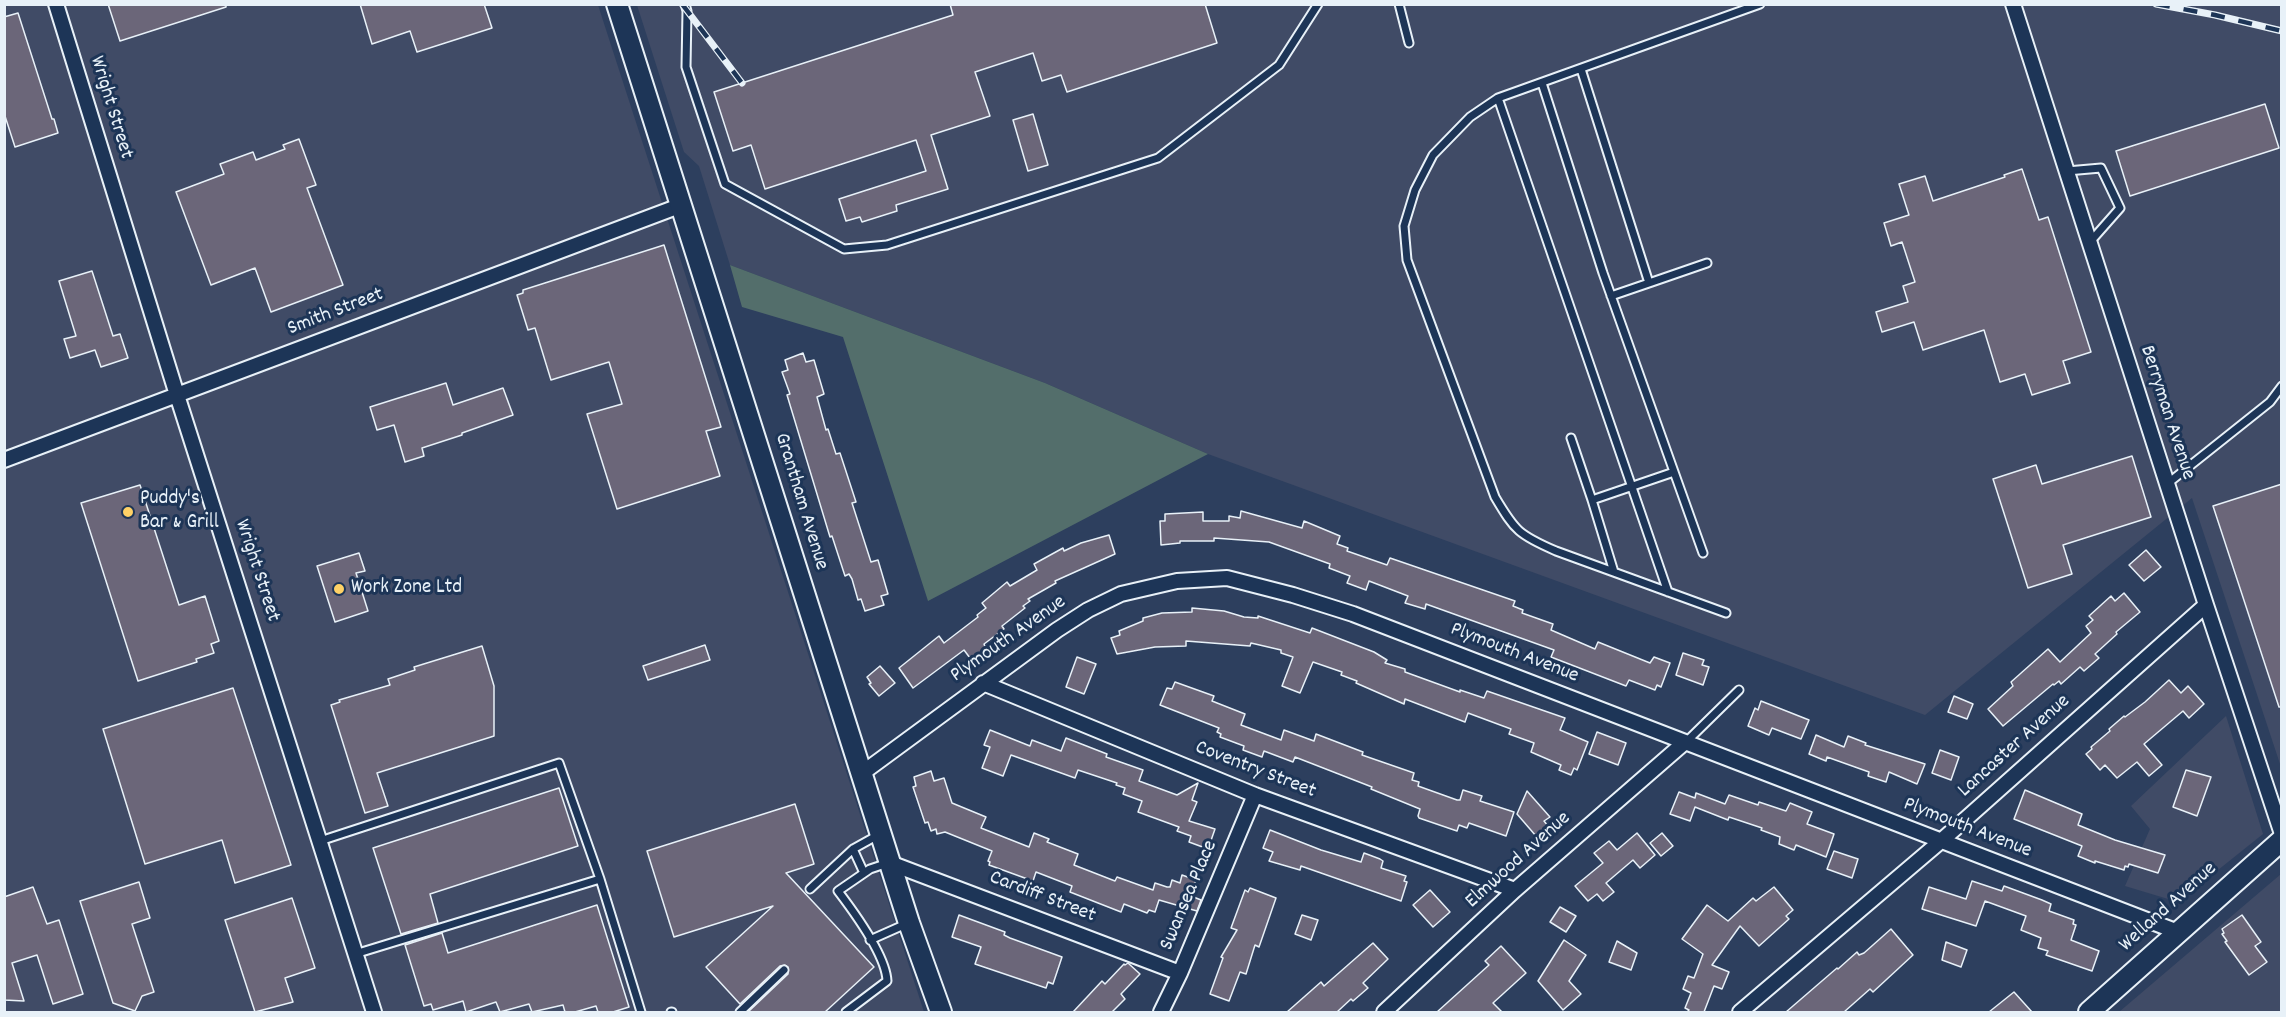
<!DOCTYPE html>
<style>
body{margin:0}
#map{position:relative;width:2286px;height:1017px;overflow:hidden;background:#2d3f5e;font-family:Dekko,sans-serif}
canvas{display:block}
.frame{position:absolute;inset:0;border:6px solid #e8f1f8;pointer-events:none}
</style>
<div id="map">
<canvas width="2286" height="1017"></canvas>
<div class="frame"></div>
</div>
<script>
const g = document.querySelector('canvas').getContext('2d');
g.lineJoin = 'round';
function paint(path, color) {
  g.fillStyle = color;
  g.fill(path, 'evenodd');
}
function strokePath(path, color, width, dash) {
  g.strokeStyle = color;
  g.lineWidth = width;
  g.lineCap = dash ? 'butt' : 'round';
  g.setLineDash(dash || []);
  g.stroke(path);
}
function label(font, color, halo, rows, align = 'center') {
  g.font = font + ' Dekko,sans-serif';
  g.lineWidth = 6;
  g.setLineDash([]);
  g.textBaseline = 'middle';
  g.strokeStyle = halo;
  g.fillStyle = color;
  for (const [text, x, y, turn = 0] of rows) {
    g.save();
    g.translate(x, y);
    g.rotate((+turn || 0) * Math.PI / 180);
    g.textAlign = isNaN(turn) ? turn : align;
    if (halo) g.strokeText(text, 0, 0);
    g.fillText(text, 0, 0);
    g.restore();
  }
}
const built = new Path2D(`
 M5 5H598L924 1012H5Z
 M637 5H2281V767L2192 498 1925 715 1208 454 1045 383 730 265 699 166 684 152Z
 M2226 716 2263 834 2178 902 2125 886 2150 829 2131 806Z
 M2281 874V1012H2119Z`);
const green = new Path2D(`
 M730 265 1045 383 1208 454 928 601 843 337 742 307Z`);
const building = new Path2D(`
 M108 4H226V7L120 41Z
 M360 4H484L492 28 417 52 410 31 372 44Z
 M950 4H1205L1217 43 1067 92 1061 75 1042 81 1033 53 975 72 990 116 931 135 948 189 896 205 897 211 862 222 860 217 846 221 839 199 926 171 916 140 765 189 751 145 733 151 714 92 953 15Z
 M18 13 52 119H54L58 133 15 147 4 113V17Z
 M2265 104 2279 148 2130 196 2116 151Z
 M1033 114 1048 165 1028 171 1013 120Z
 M299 139 316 185 307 188 343 285 271 312 255 268 211 285 176 192 224 174 220 164 253 152 256 160 285 149 283 145Z
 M2022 169 2039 220 2048 217 2091 352 2063 361 2070 383 2032 395 2025 374 2000 382 1984 330 1923 350 1914 322 1882 332 1876 312 1908 302 1903 286 1915 282 1902 242 1891 246 1884 223 1909 215 1899 184 1925 176 1933 201 2005 177 2004 175Z
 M664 245 721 427 706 431 720 476 617 509 587 414 622 404 609 362 551 380 535 328 528 330 517 295 523 293V290Z
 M92 271 113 336 120 334 128 358 101 367 95 350 70 358 64 339 76 336 59 281Z
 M803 353 806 362 814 360 824 394 817 397 826 430 828 429 836 454 840 453 856 502 852 503 871 562 878 560 888 594 881 596 884 605 865 611 861 599 858 600 852 579 849 574 845 576 832 536 830 537 787 395 790 394 782 372 788 370 785 360Z
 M446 383 453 405 503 388 513 415 462 433V435L422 448 424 456 405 462 394 425 377 430 370 407Z
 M2132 456 2151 517 2063 545 2072 574 2028 588 1993 479 2036 465 2042 484Z
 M2282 484V707H2279L2213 506Z
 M140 485 179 605 205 596 219 641 211 644 214 653 196 659 197 662 138 681 81 503Z
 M1241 511 1302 528 1304 521 1340 536 1337 544 1348 548 1347 551 1387 565 1390 558 1515 601 1513 606 1523 610 1522 613 1553 624 1551 630 1595 649 1598 642 1650 663 1654 657 1670 663 1661 687 1657 685 1655 690 1629 680 1626 686 1551 657 1554 650 1426 604 1425 609 1405 603 1408 596 1369 581 1366 590 1347 583 1350 576 1329 568 1330 564 1269 542 1214 538V541H1180V543L1161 545 1160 521H1165V514L1203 512V521H1229V516L1240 518Z
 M1109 535 1115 554 1055 581 1056 583 1028 599 1030 601 1023 606 1025 608 1002 626 1004 629 984 644 987 652 973 662 964 650 913 688 899 668 939 636 944 643 978 617 977 615 986 608 982 603 1007 582 1010 586 1037 570 1034 564 1063 548 1064 551 1081 543Z
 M2146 550 2161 567 2144 581 2129 565Z
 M359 553 365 571 356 573 368 611 335 622 317 566Z
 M2124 593 2140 612 2116 632 2117 634 2095 654 2099 658 2084 671 2080 667 2061 684 2059 681 2054 685 2053 684 2003 726 1988 709 2013 686 2011 682 2048 649 2060 662 2091 633 2086 626 2093 620 2089 616 2111 596 2115 601Z
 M1192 608 1224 611 1244 617 1258 618V616L1310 633 1312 628 1374 652 1387 660 1385 663 1405 669V672L1460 692V690L1484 698 1487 691 1565 718 1560 730 1588 742 1577 770 1574 768 1571 775 1559 770 1561 765 1531 752 1534 743 1509 734 1511 729 1468 713 1465 722 1405 699 1404 704 1356 683 1357 681 1341 675 1342 672 1313 662 1300 693 1282 686 1293 657 1281 653V650L1251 643 1250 646 1186 641V646L1155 647 1117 654 1111 638 1120 635 1119 631 1143 621V618L1162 613 1192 612Z
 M705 645 710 660 648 680 643 666Z
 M482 646 494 686V736L377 773 388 806 365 813 331 705 340 702 339 700 390 685 388 679 415 670 414 667Z
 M1683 653 1704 660 1702 665 1709 667 1703 685 1676 675Z
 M1077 657 1096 664 1084 694 1066 687Z
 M880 666 895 683 879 696 869 684 871 683 867 677Z
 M2169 680 2181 693 2188 686 2204 704 2189 718 2183 711 2144 744 2162 765 2149 776 2137 762 2117 778 2105 765 2100 770 2086 754 2092 749 2091 747 2110 731 2109 729 2124 716 2125 717 2145 702Z
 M1175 682 1214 696 1212 701 1245 714 1241 725 1281 740 1284 730 1314 741 1316 734 1363 752 1362 755 1414 773 1412 780 1419 782 1418 786 1457 800H1460L1463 790 1482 796 1480 801 1514 812 1506 836 1469 823 1467 828 1459 825 1457 831 1419 818 1418 816 1420 809 1371 789 1372 787 1295 757 1293 762 1264 751 1262 757 1243 750 1244 746 1220 737 1221 734 1217 732 1219 728 1160 705 1167 688 1172 689Z
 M233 688 291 865 235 883 222 840 145 864 103 729Z
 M1954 696 1973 704 1967 719 1948 712Z
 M1761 701 1809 720 1801 739 1772 728 1769 735 1748 726 1755 708 1758 710Z
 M990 730 1030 746 1032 740 1061 751 1066 738 1107 754 1106 757 1143 770 1139 781 1177 795 1198 783 1192 800 1197 802 1189 821 1215 829 1208 849 1189 842 1191 836 1177 831 1179 827 1138 812 1142 801 1123 794 1125 788 1116 785 1117 783 1078 770 1075 778 1011 755 1003 776 982 768 990 747 984 745Z
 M1597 732 1626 743 1618 765 1589 754Z
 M1816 735 1844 747 1848 736 1866 743 1865 745 1925 764 1917 784 1889 772 1886 782 1868 776 1869 772 1827 757 1826 761 1809 754Z
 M1940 750 1959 757 1951 780 1932 773Z
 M2186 770 2211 777 2197 816 2173 807Z
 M931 771 934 781 944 778 952 803 986 817 981 828 1029 847 1034 833 1049 839 1047 842 1078 854 1074 865 1115 881 1117 877 1153 890 1155 883 1167 887H1170L1172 880 1180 883 1182 875 1196 880 1191 896 1201 900 1197 911 1159 900 1155 912 1149 910 1147 913 1124 904 1121 912 1070 892 1072 886 1036 872 1033 881 989 865 990 862 988 861 992 851 945 832 937 834 936 829 931 831 928 822 925 823 913 787 916 786 914 777Z
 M559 788 578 846 430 894 438 923 401 934 373 848Z
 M2025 790 2082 814 2078 825 2115 840 2165 855 2158 873 2129 864 2128 867 2125 866 2124 870 2095 861V863L2078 856 2082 846 2014 819Z
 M1527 791 1550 817 1544 821 1548 826 1536 836 1517 814Z
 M1679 792 1695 798 1696 793 1725 804 1729 795 1758 805 1759 802 1786 811 1790 803 1812 812 1807 824 1834 834 1826 857 1796 845 1794 850 1779 844 1780 837 1761 830 1762 828 1729 817 1728 820 1695 807 1690 821 1670 814Z
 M795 804 814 864 786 873 874 967 825 1012H748L788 974V967L785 965 780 966 740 1004 706 967 773 906 674 937 647 851Z
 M1270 830 1321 850 1361 862 1364 853 1380 859 1383 861 1381 868 1406 876 1404 881 1407 882 1401 901 1301 866 1300 870 1269 861 1273 852 1263 848Z
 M1637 833 1655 855 1640 868 1633 860 1606 883 1614 892 1603 901 1597 894 1588 901 1575 886 1603 863 1594 853 1609 841 1617 850Z
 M1662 833 1673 846 1661 856 1650 843Z
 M1834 851 1858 859 1852 878 1827 869Z
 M1972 881 2002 891 2004 886 2042 900 2051 904 2049 911 2074 920 2073 924 2076 925 2071 940 2099 951 2092 971 2046 955 2048 951 2038 948 2041 938 2021 930 2026 916 1985 901 1976 926 1922 909 1929 887 1966 899Z
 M139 882 150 918 132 924 154 992 142 996 135 1011 113 1003 80 901Z
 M33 887 47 924 59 920 83 994 53 1004 37 955 12 963 24 1001 4 1000V897Z
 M1774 887 1793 910 1786 916 1789 919 1759 946 1740 926 1712 965 1729 972 1722 989 1714 986 1704 1012H1687L1689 1010 1685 1008 1691 993 1683 989 1688 976 1694 978 1703 954 1682 939 1707 905 1728 921 1753 898 1756 901Z
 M1250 888 1276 898 1259 947 1255 945 1246 974 1240 972 1229 1001 1210 994 1211 991 1223 958 1221 957 1237 930 1231 928 1245 890 1248 892Z
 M1430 890 1450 912 1433 927 1413 905Z
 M292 898 315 968 285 978 293 1002 255 1012 225 920Z
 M597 905 629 1007 613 1012H598L596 1006 575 1012H565L563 1005 532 1012 529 1004 500 1012 496 1002 466 1012 463 1001 433 1010 431 1004 424 1006 405 945 442 933 448 953Z
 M1560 907 1576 916 1566 932 1550 922Z
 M959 915 1005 932 1004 935 1010 938 1062 957 1053 984 1048 982 1046 988 975 964 981 947 952 937Z
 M1302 915 1318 920 1311 940 1295 934Z
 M2242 915 2261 942 2255 946 2267 962 2249 975 2225 942 2227 941 2222 934 2224 933 2222 929Z
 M1891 929 1913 955 1873 992 1870 989 1844 1012H1786L1837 968 1838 969 1857 952 1859 955 1864 953Z
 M1564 940 1586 955 1569 981 1581 994 1563 1010 1538 981Z
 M1617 941 1637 953 1631 970 1609 962Z
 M1946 942 1967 950 1961 967 1942 960Z
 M1373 943 1388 959 1363 983 1368 988 1353 1001 1351 999 1337 1012H1287L1321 982 1324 986Z
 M1501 946 1526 973 1493 1003 1502 1012H1437L1489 965 1485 961Z
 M1128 963 1140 974 1121 994 1125 999 1112 1012H1073L1102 981 1105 984 1124 964 1125 965Z
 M2014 992 2032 1012H1989Z`);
const lane = new Path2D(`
 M685 4 687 11 686 67 725 184 844 249 887 245 1158 158 1279 65 1318 4
 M1399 4 1409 43
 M1581 69 1649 283 1611 296
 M1542 83 1603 273 1703 553
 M1498 98 1668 592
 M2067 171 2101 168 2120 208 2090 242
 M1649 283 1707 263
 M1571 438 1592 500
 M2167 484 2270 402 2282 386
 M1614 572 1592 500 1674 472
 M1726 613 1556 551C1519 535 1515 531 1495 497L1407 260 1404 226 1415 190 1433 155 1470 117 1498 98 1760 4
 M1685 743 1739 690
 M320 841 559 763 600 879 355 954
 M864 873 853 849 880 834
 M600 879 641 1012
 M810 889 853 849
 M870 940 906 924
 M671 1012H672
 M740 1012 784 970
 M846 1012 887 981C886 955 854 912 838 891L870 869 888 863`);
const street = new Path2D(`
 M56 4 177 395 374 1012
 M2013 4 2206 605 2282 834
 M4 460 682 205
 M983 683 1255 795 1515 890
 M861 774 1057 630 1088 610 1121 594 1177 581 1227 578 1293 595 1353 614 2178 932
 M890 863 1180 973
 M1161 1012 1180 973 1255 795
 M1384 1012 1515 890 1684 743
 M1740 1012 1941 841 2206 605`);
const secondary = new Path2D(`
 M617 4 909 923 941 1012
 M2089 1012 2282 840`);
const rail = new Path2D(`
 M682 4 742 83
 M2156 4 2215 15 2282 31`);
const markers = [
 [128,512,6,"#ffd166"],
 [339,589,6,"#ffd166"]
];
const streetNames = [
 ["Wright Street",110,108,73],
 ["Smith Street",336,313,-21],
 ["Berryman Avenue",2166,413,72],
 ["Grantham Avenue",800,502,73],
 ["Wright Street",256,571,72],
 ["Plymouth Avenue",1009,640,-35],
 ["Plymouth Avenue",1514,654,21],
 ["Lancaster Avenue",2015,747,-42],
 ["Coventry Street",1255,771,21],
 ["Plymouth Avenue",1967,829,21],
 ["Elmwood Avenue",1519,861,-42],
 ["Swansea Place",1190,896,-67],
 ["Cardiff Street",1042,898,21],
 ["Welland Avenue",2169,908,-42]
];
const poiNames = [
 ["Puddy's",140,500],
 ["Bar & Grill",140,524],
 ["Work Zone Ltd",351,589]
];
paint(built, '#404b66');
paint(green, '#536e6b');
paint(building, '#6b6679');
strokePath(building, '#e8f1f8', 1.5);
strokePath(lane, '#e8f1f8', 11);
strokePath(street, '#e8f1f8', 18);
strokePath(secondary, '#e8f1f8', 24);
strokePath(lane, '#1d3557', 7);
strokePath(street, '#1d3557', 14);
strokePath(secondary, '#1d3557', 20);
strokePath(rail, '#e8f1f8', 7);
strokePath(rail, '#1d3557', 4.5, [14]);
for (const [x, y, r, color] of markers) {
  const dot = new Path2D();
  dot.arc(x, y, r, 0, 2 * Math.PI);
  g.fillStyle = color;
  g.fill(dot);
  strokePath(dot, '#1d3557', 2);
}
label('21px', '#e8f1f8', '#1d3557', streetNames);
label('21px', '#e8f1f8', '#1d3557', poiNames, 'left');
</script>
